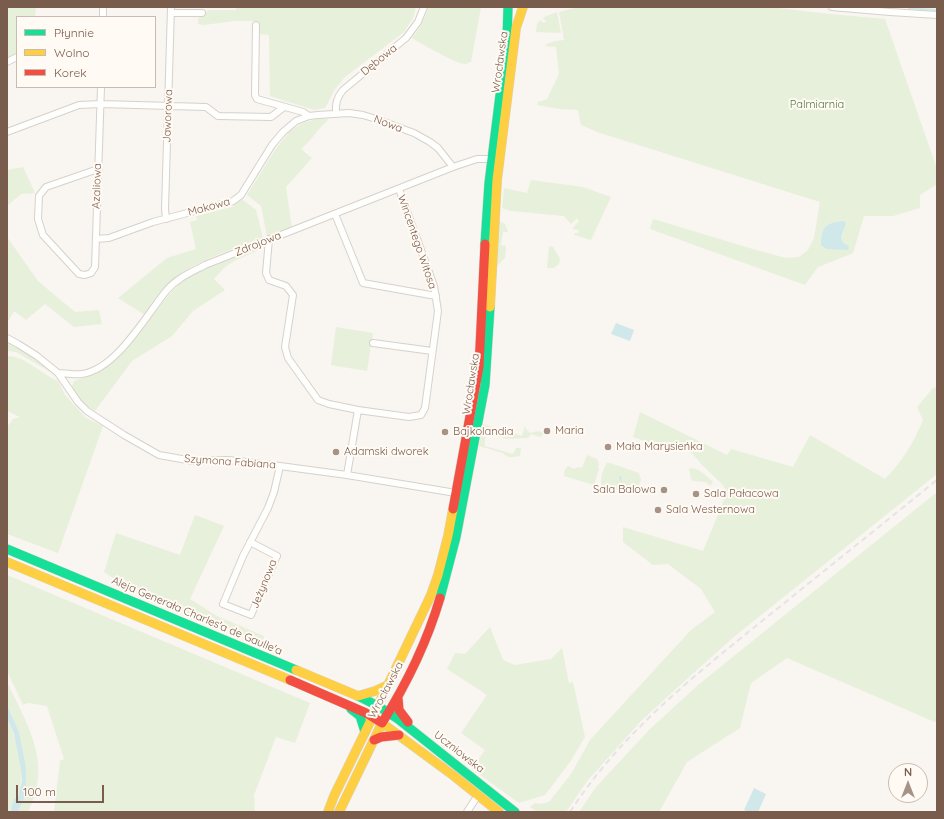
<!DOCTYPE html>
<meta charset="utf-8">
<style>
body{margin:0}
#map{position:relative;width:944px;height:819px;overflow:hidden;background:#f9f5f0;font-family:Quicksand,sans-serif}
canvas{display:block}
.frame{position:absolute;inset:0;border:8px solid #7a5c4d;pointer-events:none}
.legend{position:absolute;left:16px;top:16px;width:140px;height:72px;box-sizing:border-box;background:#fffaf3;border:1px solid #cabbb1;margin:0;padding:5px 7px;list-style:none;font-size:12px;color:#7a5c4d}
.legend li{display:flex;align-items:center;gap:8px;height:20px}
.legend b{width:20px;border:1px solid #cabbb1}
.north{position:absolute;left:888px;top:763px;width:40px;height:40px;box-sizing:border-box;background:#fffaf3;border:1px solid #cabbb1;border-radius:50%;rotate:0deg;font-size:11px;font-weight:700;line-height:16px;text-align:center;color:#7a5c4d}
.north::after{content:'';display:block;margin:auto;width:14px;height:18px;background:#a69286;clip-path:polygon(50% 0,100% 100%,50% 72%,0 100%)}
.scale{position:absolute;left:16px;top:785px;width:88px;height:18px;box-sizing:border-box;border:2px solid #7a5c4d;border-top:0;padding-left:5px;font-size:12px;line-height:14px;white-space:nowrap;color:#7a5c4d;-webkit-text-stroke:3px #fffaf3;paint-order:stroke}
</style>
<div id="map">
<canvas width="944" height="819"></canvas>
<div class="frame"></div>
<ul class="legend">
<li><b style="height:5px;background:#16e098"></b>Płynnie</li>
<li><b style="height:5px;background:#ffcf43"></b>Wolno</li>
<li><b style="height:5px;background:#f24e42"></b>Korek</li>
</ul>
<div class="north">N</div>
<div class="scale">100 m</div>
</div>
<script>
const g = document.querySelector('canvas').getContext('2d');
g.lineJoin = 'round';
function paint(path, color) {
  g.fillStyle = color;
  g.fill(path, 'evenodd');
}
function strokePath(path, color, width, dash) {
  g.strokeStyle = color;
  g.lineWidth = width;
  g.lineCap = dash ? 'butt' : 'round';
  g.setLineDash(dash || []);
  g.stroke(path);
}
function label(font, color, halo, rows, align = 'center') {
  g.font = font + ' Quicksand,sans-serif';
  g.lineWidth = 4;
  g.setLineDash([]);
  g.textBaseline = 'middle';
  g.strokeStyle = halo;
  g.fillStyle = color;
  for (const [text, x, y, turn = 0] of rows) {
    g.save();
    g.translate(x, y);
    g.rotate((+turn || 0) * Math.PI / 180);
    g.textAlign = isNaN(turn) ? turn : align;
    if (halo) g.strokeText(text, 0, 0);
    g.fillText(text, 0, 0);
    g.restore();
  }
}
const green = new Path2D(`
 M7 7H36L35 17H17V53L7 58Z
 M236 7H416L413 18 404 32 345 77 335 89 325 108 314 110 270 96 269 35 259 34V21H235L204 25 198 24 199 16 205 14 208 10H236Z
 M429 7H481L471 62C469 62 467 64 465 64 456 64 422 44 412 38L421 26Z
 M578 7H769L830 14 885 19 937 169V184L920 195V208L893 216H864L853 253 818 267 805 285 650 229 653 219 756 250 786 258 799 257 808 250 814 238 820 202 600 133 581 125 578 110 560 109 537 105 538 102 547 99 559 74 556 47 545 46C550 41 557 41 564 40L559 12ZM825 228 844 231 841 238 844 244 821 245V236Z
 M557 12 561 33 536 32 537 24 540 20 544 23 546 21 543 18 544 17Z
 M317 119H328C327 123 324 123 322 126 314 134 310 142 301 149L312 158 286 187 292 228 267 236 261 206 247 195 275 150 290 131 303 123Z
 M23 167 35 193 21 194 7 206V170Z
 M531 180 583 187 611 197 591 240 574 235 575 233H578L579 230 572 229 579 221 577 218 571 224 564 216 511 211 502 208 504 188 527 193Z
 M242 199 256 210 263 238C230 251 189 261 165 288 158 296 151 306 145 315L118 298 167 258 196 249 190 222 197 220 196 216 232 207Z
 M499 221 505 224 508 232H503L501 245 506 246 505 258 497 266Z
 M7 237 38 281 75 312 99 310 102 324 74 327 45 304 26 320 14 311 7 323Z
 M549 246 553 247 560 259 559 264 554 268H547Z
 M258 247 259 250 234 261 224 268 214 279 225 290 193 311 172 336 132 361 95 411 80 402 71 389 74 381 97 373 119 355 136 335 173 290 183 280 206 268Z
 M336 327 373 333 367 371 331 365Z
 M7 342 33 357 53 372 52 373 16 352 7 351Z
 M9 356C25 357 42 374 58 381L65 395 86 418 103 426 58 553 7 534V427L13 419 20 417 7 411V358Z
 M937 387V474L735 636 689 677 640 722 588 780 566 812H537L530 807 535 803 541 804 549 802 571 774 590 740 691 630 715 612 701 589 668 564 653 565 623 542V527L703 551 726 495 725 489 723 485 702 465 692 453 687 451H674L633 437 640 412 727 455 731 449 793 467 810 435 885 479C902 462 914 442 923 420L917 407 933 388Z
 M483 424 522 436 525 426 526 429 530 433 538 431 544 433 540 437 531 434 528 438 507 439 489 434 485 438V446L513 454 516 448H521L520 456C514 457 507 459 503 453L479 446Z
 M587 455 597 459 599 464 598 467 599 469 594 485 564 476 565 469 568 466 574 469 578 467 582 468Z
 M607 463H610L639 473 641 480 636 492 632 493 609 489 602 486C599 479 603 470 607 463Z
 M692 468C700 469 707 477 713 482L710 486 706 482 693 481 691 479 689 469Z
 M937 492V723L787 658 751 683 740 728 687 762 659 812H579L596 787 649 730 698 685Z
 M195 515 224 526 190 599 217 616 264 636 262 644 134 592 104 572 116 533 180 555Z
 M7 575 310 703 295 743 276 737 254 795 255 812H54L60 761 64 759 47 706 28 703 23 705 7 671Z
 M490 627 503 660 515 665 551 659 562 648 569 683 573 682 585 737 570 762 545 795 519 803 472 769 485 750 461 733 487 695 447 669 455 653 465 654Z
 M7 682C28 726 53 764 28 812H18L26 794 19 732 7 705Z
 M7 718C16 738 25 767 20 789 18 797 11 804 10 812H7Z`);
const water = new Path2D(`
 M843 221 846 223 841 238 844 244 849 246 848 250 827 249 821 245C821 228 825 223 843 221Z
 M616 323 634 330 630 341 611 334Z
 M7 705 19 732 26 768V794L18 812H10L14 799 18 797 22 781 21 769 14 734 7 718Z
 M754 788 766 794 758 812H748L744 810Z`);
const stream = new Path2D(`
 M909 8 937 10
 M620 477 621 480`);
const street = new Path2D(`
 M832 7 890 12 937 15
 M171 13H202
 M103 17V7
 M256 25 255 95 257 99 303 112 309 116
 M7 62 17 57
 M336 113C335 104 337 97 343 90L406 38 418 22 424 7
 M7 132 79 105 101 104 206 107 218 116 271 117 284 107
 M98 169 46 187 39 196 38 219 43 235 79 274 85 275 91 273 95 267 101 87
 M335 214 363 283 436 296
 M166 219 165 209 171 7
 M96 239 109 238 153 222 233 201 241 195 272 145 283 132 296 121 309 116 318 115 349 113 363 115 376 119 414 133 430 142 438 148 453 167
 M269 239 266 273 269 280 286 286 293 295 285 347 288 358 318 400 329 404 358 410
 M7 338 18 344 37 356 58 373 78 402 87 411 124 435 159 455 193 461 229 460 280 466 347 475 456 493
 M373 343 432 351
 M58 373C66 373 75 375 82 374 117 369 146 315 167 290 177 278 192 272 205 265L453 167 477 159H491
 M347 475 358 410 409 417 421 415 425 408 438 311 434 286 399 189
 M250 542 277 556 251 615 223 604 243 556 268 508 274 492 280 466
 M467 812 478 795`);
const fast = new Path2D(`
 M485 244 489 183 507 39 508 7
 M7 549 296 670
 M440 598 456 537 485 385 490 307
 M358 696 378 706 398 719 515 812
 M351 709 360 716 365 732`);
const slow = new Path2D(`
 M490 307 497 180 516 28 523 7
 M7 562 290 680
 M296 670 358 696 375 691 388 685 431 595 438 575 448 536 453 509
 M328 812 334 796 388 685
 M339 812 382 723 454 776 499 812`);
const jam = new Path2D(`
 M453 509 479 367 485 244
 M290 680 366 713 382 723C406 685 427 642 440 598
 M398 698 399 710 408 722
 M374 740 381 737 399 735`);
const rail = new Path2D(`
 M570 812C621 733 695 675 767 617 824 571 880 526 937 480`);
const markers = [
 [547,431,4,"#a69286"],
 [445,432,4,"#a69286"],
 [608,447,4,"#a69286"],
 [336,452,4,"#a69286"],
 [664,490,4,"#a69286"],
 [696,494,4,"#a69286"],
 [658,510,4,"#a69286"]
];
const streetNames = [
 ["Dębowa",379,60,-39],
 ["Wrocławska",500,62,-82],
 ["Jaworowa",168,116,-88],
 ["Nowa",388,124,21],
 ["Azaliowa",97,186,-88],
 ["Makowa",209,207,-15],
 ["Wincentego Witosa",417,242,71],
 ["Zdrojowa",258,244,-22],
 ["Wrocławska",471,384,-81],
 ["Szymona Fabiana",230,462,4],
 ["Jeżynowa",264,584,-68],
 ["Aleja Generała Charles'a de Gaulle'a",197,616,23],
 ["Wrocławska",386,690,-62],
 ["Uczniowska",459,752,38]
];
const parkNames = [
 ["Palmiarnia",817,105]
];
const poiNames = [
 ["Maria",555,431],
 ["Bajkolandia",453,432],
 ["Mała Marysieńka",616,447],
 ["Adamski dworek",344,452],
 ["Sala Balowa",656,490,"right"],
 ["Sala Pałacowa",704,494],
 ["Sala Westernowa",666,510]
];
paint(green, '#e7f0db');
paint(water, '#d0e8ea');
strokePath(stream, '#d0e8ea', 2);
strokePath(street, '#d7d1cb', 8);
strokePath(fast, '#d9d2cb', 10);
strokePath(slow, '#d9d2cb', 10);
strokePath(jam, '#d9d2cb', 10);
strokePath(street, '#fefefd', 6);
strokePath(fast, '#16e098', 9);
strokePath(slow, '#ffcf43', 9);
strokePath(jam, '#f24e42', 9);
strokePath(rail, '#e6e3e7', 2, [6, 4]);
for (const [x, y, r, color] of markers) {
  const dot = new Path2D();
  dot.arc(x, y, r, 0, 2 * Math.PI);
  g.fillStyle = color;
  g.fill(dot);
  strokePath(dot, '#fffaf3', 1.5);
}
label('11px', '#7a5c4d', '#fffaf3', streetNames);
label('11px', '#537a41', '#fffaf3', parkNames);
label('11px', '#7a5c4d', '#fffaf3', poiNames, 'left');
</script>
